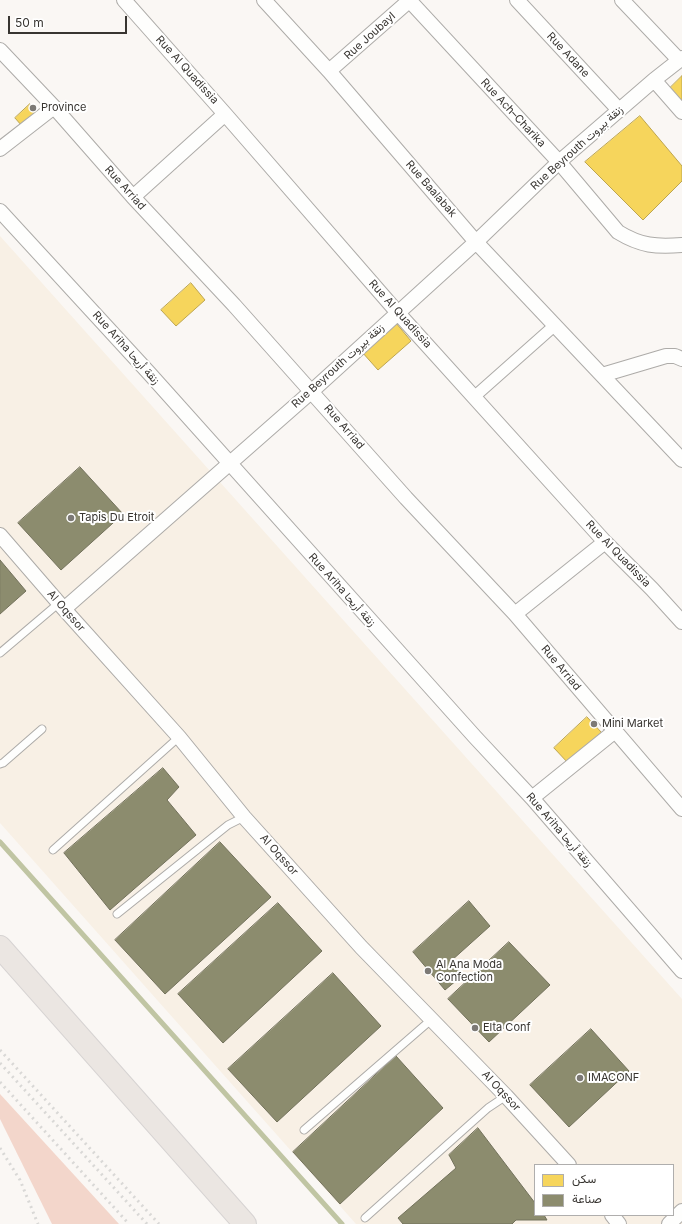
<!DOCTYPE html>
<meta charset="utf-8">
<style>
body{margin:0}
#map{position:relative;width:682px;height:1224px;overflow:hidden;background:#faf7f4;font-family:Inter,Vazirmatn,sans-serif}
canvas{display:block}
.legend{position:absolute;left:534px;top:1164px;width:140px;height:52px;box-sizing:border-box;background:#fff;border:1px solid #afaead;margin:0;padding:5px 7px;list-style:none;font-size:12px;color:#383531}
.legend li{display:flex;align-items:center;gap:8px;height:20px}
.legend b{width:20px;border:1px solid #afaead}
.scale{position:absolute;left:8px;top:16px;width:119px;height:18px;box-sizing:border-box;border:2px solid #383531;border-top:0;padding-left:5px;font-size:12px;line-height:14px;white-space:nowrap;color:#383531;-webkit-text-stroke:3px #fff;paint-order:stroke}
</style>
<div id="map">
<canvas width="682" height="1224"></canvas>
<ul class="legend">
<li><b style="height:11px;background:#f6d55c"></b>سكن</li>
<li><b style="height:11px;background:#8c8c6e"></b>صناعة</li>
</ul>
<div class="scale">50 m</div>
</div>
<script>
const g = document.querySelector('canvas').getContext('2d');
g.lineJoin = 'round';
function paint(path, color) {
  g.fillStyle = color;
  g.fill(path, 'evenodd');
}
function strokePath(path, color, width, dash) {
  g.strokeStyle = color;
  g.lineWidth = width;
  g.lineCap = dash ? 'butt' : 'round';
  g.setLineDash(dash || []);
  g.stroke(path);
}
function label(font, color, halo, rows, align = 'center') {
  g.font = font + ' Inter,Vazirmatn,sans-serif';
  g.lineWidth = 4;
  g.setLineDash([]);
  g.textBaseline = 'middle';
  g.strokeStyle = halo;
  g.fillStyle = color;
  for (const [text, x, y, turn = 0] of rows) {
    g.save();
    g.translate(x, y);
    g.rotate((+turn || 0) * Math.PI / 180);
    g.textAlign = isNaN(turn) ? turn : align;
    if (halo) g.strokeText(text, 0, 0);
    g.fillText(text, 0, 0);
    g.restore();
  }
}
const built = new Path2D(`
 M0 236 682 999V1224H356L0 823ZM535 1165H673V1215H535Z`);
const green = new Path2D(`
 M0 1094 119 1224H52L0 1119Z`);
const homes = new Path2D(`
 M682 76V107L667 91Z
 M30 104 37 112 22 126 15 118Z
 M640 116 682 166V181L643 220 585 162Z
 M191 283 205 300 176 326 161 310Z
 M396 323 411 341 378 370 362 352Z
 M587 717 602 733 569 764 554 748Z`);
const industry = new Path2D(`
 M80 467 123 514 61 570 18 523Z
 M0 560 26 591 0 614Z
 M163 768 179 787 167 800 196 835 110 910 64 853Z
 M220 842 271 897 165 994 115 940Z
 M469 901 490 926 451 961 463 975 445 990 413 952Z
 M278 903 322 951 223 1043 178 994Z
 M509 942 550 985 489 1042 448 999Z
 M333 973 381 1026 277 1122 228 1069Z
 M591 1029 629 1071 569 1127 530 1085Z
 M396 1056 443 1108 340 1204 293 1152Z
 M478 1128 535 1203V1215H544L547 1220H516L512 1224H403L398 1218 456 1168 449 1155Z`);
const stream = new Path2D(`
 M0 842 342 1224`);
const service = new Path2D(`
 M0 653 59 603
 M0 764 3 763 42 729
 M53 850 179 737
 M117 914 228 825 244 817
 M304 1130 432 1019
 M365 1218 488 1108 506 1096`);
const pedestrian = new Path2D(`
 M474 397 554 326`);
const minor = new Path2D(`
 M124 0 225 114 398 313 605 542 652 589 682 622
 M264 0 329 71 476 242 682 460
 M409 0 559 162 618 232C641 246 656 247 682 245
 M517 0 619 110
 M622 0 679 60
 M0 50 54 107 133 197 234 305 406 498 515 614 682 809
 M329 71 410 0
 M654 80 682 112
 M0 149 54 107
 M133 197 225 114
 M0 211 149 373 475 737 532 798 682 971
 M602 375 666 356H675L682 359
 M0 535 64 609 179 737 244 817 361 947 506 1096 569 1165
 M64 609 312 391 476 242 559 162 654 80 682 58
 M515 614 605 542
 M532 798 615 731
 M612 1215 619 1224
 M669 1224 682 1211`);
const primary = new Path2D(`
 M0 947 245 1224`);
const rail = new Path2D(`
 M0 1050 159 1224
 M0 1063 147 1224
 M0 1082 129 1224
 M0 1148 20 1180 38 1224`);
const markers = [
 [33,108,4,"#7c7975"],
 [71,518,4,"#7c7975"],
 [594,724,4,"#7c7975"],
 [428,971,4,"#7c7975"],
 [475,1028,4,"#7c7975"],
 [580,1078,4,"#7c7975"]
];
const streetNames = [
 ["Rue Joubayl",370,36,-42],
 ["Rue Adane",568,55,47],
 ["Rue Al Quadissia",187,70,48],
 ["Rue Ach–Charika",513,113,47],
 ["Rue Beyrouth زنقة بيروت",577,148,-42],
 ["Rue Arriad",125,188,48],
 ["Rue Baalabak",431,189,49],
 ["Rue Al Quadissia",400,314,48],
 ["Rue Ariha زنقة أريحا",126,348,48],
 ["Rue Beyrouth زنقة بيروت",338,366,-42],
 ["Rue Arriad",344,427,49],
 ["Rue Al Quadissia",618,554,46],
 ["Rue Ariha زنقة أريحا",342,590,48],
 ["Al Oqssor",66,611,49],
 ["Rue Arriad",561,668,50],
 ["Rue Ariha زنقة أريحا",559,830,49],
 ["Al Oqssor",279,855,48],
 ["Al Oqssor",501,1091,47]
];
const poiNames = [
 ["Province",41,108],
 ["Tapis Du Etroit",79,518],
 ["Mini Market",602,724],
 ["Al Ana Moda",436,965],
 ["Confection",436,978],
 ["Elta Conf",483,1028],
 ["IMACONF",588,1078]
];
paint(built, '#f8f0e5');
paint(green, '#f3d6cb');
paint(homes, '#f6d55c');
strokePath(homes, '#bda54f', 1);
paint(industry, '#8c8c6e');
strokePath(industry, '#73725c', 1);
strokePath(stream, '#c0c5a3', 5);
strokePath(service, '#adaba8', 9);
strokePath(pedestrian, '#adaba8', 13);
strokePath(minor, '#adaba8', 16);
strokePath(primary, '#d6d3d2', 24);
strokePath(service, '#fefefd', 7);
strokePath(pedestrian, '#fefefd', 11);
strokePath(minor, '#fefefd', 14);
strokePath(primary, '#ebe6e2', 22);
strokePath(rail, '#d9d8d6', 3, [2, 4]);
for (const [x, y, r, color] of markers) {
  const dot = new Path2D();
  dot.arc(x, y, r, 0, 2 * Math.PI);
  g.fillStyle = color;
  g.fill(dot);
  strokePath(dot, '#fff', 1.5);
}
label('11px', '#383531', '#fff', streetNames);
label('11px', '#383531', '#fff', poiNames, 'left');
</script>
